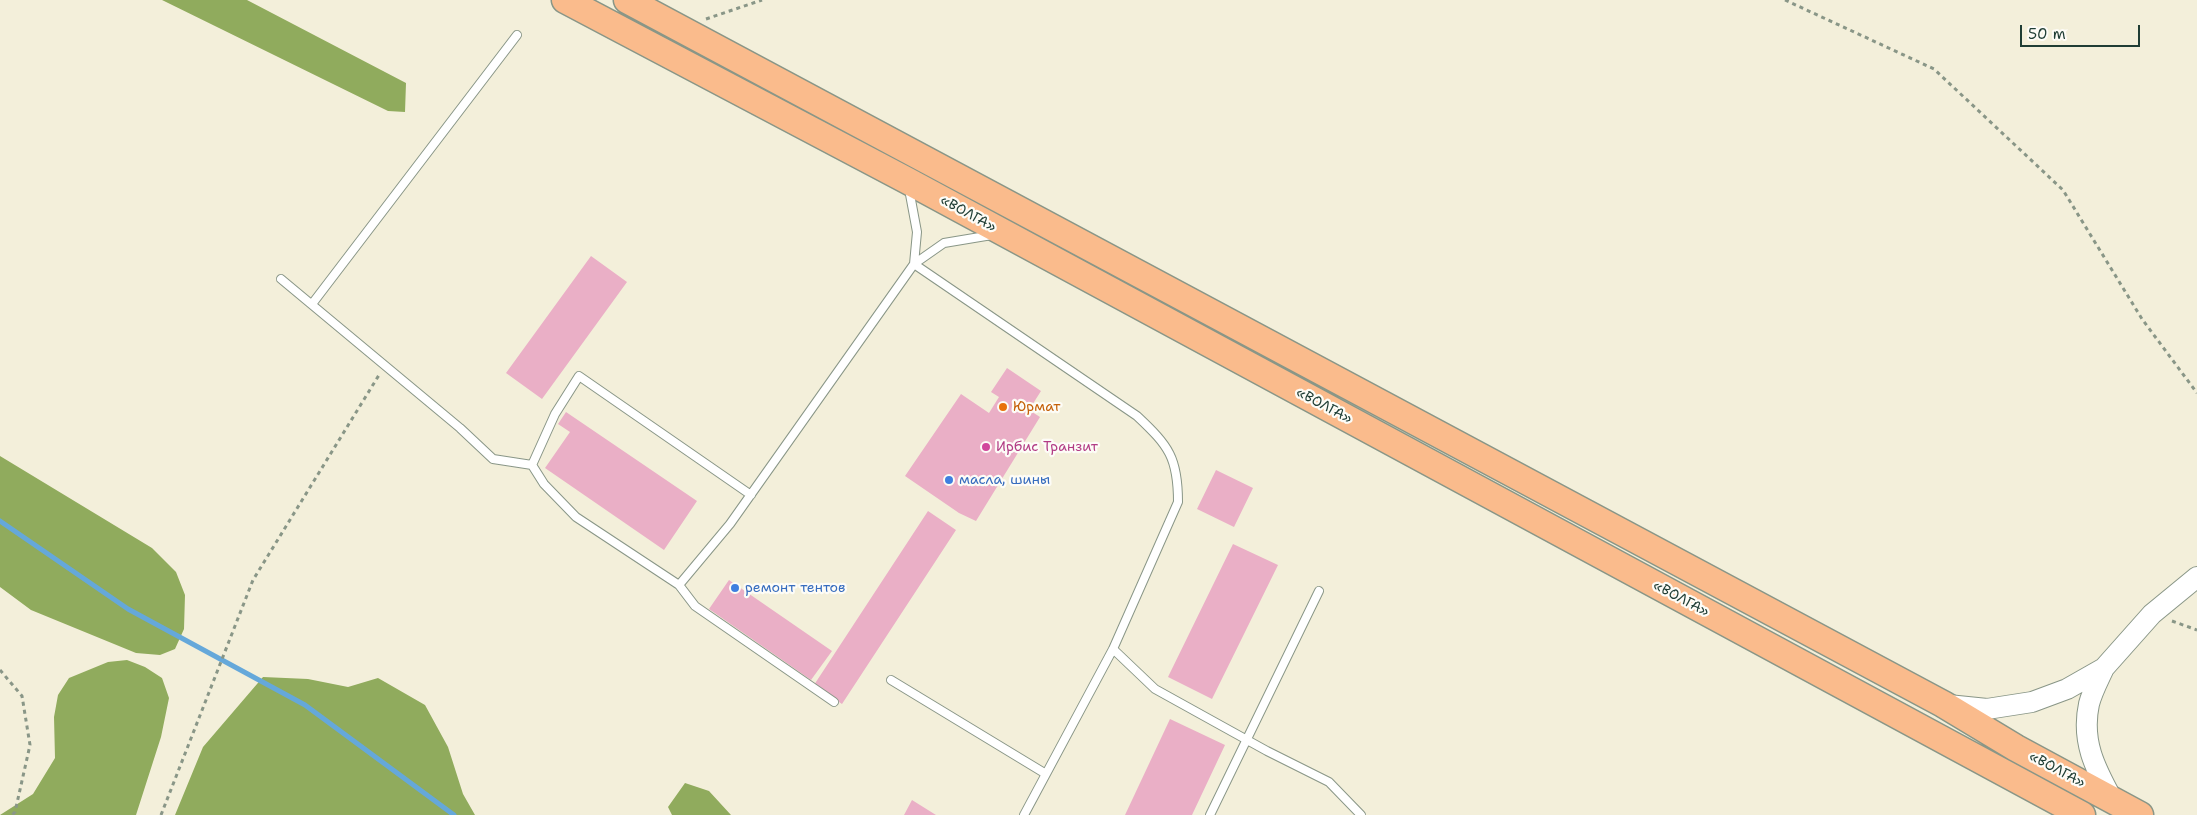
<!DOCTYPE html>
<meta charset="utf-8">
<style>
body{margin:0}
#map{position:relative;width:2197px;height:815px;overflow:hidden;background:#f3efda;font-family:"Shantell Sans",sans-serif}
canvas{display:block}
.scale{position:absolute;left:2020px;top:25px;width:120px;height:22px;box-sizing:border-box;border:2px solid #1f3d34;border-top:0;padding-left:6px;font-size:15px;line-height:18px;white-space:nowrap;color:#1f3d34;-webkit-text-stroke:4px #fdfcf7;paint-order:stroke}
</style>
<div id="map">
<canvas width="2197" height="815"></canvas>
<div class="scale">50 m</div>
</div>
<script>
const g = document.querySelector('canvas').getContext('2d');
g.lineJoin = 'round';
function paint(path, color) {
  g.fillStyle = color;
  g.fill(path, 'evenodd');
}
function strokePath(path, color, width, dash) {
  g.strokeStyle = color;
  g.lineWidth = width;
  g.lineCap = dash ? 'butt' : 'round';
  g.setLineDash(dash || []);
  g.stroke(path);
}
function label(font, color, halo, rows, align = 'center') {
  g.font = font + ' "Shantell Sans",sans-serif';
  g.lineWidth = 4.5;
  g.setLineDash([]);
  g.textBaseline = 'middle';
  g.strokeStyle = halo;
  g.fillStyle = color;
  for (const [text, x, y, turn = 0] of rows) {
    g.save();
    g.translate(x, y);
    g.rotate((+turn || 0) * Math.PI / 180);
    g.textAlign = isNaN(turn) ? turn : align;
    if (halo) g.strokeText(text, 0, 0);
    g.fillText(text, 0, 0);
    g.restore();
  }
}
const forest = new Path2D(`
 M162 0H247L406 83 405 112 388 111Z
 M0 456 152 548 176 572 185 595 184 629 175 649 160 655 136 653 31 610 0 587Z
 M127 660 145 667 162 678 169 698 161 737 136 815H0L33 794 55 758 54 717 58 695 69 678 108 662Z
 M263 677 308 679 348 687 378 678 425 705 448 747 463 794 475 815H175L203 747Z
 M685 783 709 791 731 815H672L668 807Z`);
const stream = new Path2D(`
 M0 521 128 609 305 705 454 815`);
const building = new Path2D(`
 M591 256 627 282 542 399 506 373Z
 M1007 368 1041 391 1029 410 1040 417 976 521 959 513 905 476 961 394 989 413 999 397 991 392Z
 M566 412 697 501 664 550 545 468 570 432 558 424Z
 M1216 470 1253 488 1234 527 1197 509Z
 M928 511 956 530 842 704 814 685Z
 M1233 544 1278 565 1212 699 1168 677Z
 M729 580 832 651 811 680 709 609Z
 M1170 719 1225 745 1192 815H1125Z
 M912 800 936 815H904Z`);
const path = new Path2D(`
 M1785 0 1934 69 2063 190 2142 319 2197 393
 M706 19 762 0
 M2172 621 2197 630
 M0 670 22 696 30 745 15 812 12 815
 M161 815 253 580 379 375`);
const service = new Path2D(`
 M909 189 917 232 914 264
 M914 264 1137 416C1169 446 1178 458 1178 502L1113 649 1024 815
 M281 279 460 428 493 459 532 465
 M312 304 517 35
 M751 495 579 376 555 414 532 465 544 484 576 517 679 585 730 524 914 264 944 243 992 235
 M679 585 695 606 834 702
 M1113 649 1155 689 1267 751 1329 782 1361 815
 M891 680 1046 774
 M1210 815 1319 591`);
const tertiary = new Path2D(`
 M2104 668C2099 679 2092 692 2089 704 2081 741 2095 768 2112 799
 M1948 705 1987 709 2032 702 2067 689 2104 668 2152 614 2197 577`);
const trunk = new Path2D(`
 M565 0 908 181 2082 815
 M627 0 1943 704 2016 748 2140 815`);
const markers = [
 [1003,407,5,"#e8710a"],
 [986,447,5,"#d1479c"],
 [949,480,5,"#3f7fe0"],
 [735,588,5,"#3f7fe0"]
];
const streetNames = [
 ["«ВОЛГА»",968,214,29],
 ["«ВОЛГА»",1324,406,28],
 ["«ВОЛГА»",1681,599,28],
 ["«ВОЛГА»",2057,770,28]
];
const foodNames = [
 ["Юрмат",1013,407]
];
const hotelNames = [
 ["Ирбис Транзит",996,447]
];
const shopNames = [
 ["масла, шины",959,480],
 ["ремонт тентов",745,588]
];
paint(forest, '#90ab5d');
strokePath(stream, '#65a8da', 5);
paint(building, '#eaafc6');
strokePath(service, '#899687', 10);
strokePath(tertiary, '#899687', 22);
strokePath(trunk, '#899687', 29);
strokePath(path, '#899687', 3, [4, 4]);
strokePath(service, '#fff', 8);
strokePath(tertiary, '#fff', 20);
strokePath(trunk, '#fabb8c', 26);
for (const [x, y, r, color] of markers) {
  const dot = new Path2D();
  dot.arc(x, y, r, 0, 2 * Math.PI);
  g.fillStyle = color;
  g.fill(dot);
  strokePath(dot, '#fdfcf7', 2);
}
label('14px', '#1f3d34', '#fdfcf7', streetNames);
label('14px', '#c56008', '#fdfcf7', foodNames, 'left');
label('14px', '#b23c85', '#fdfcf7', hotelNames, 'left');
label('14px', '#366cbe', '#fdfcf7', shopNames, 'left');
</script>
